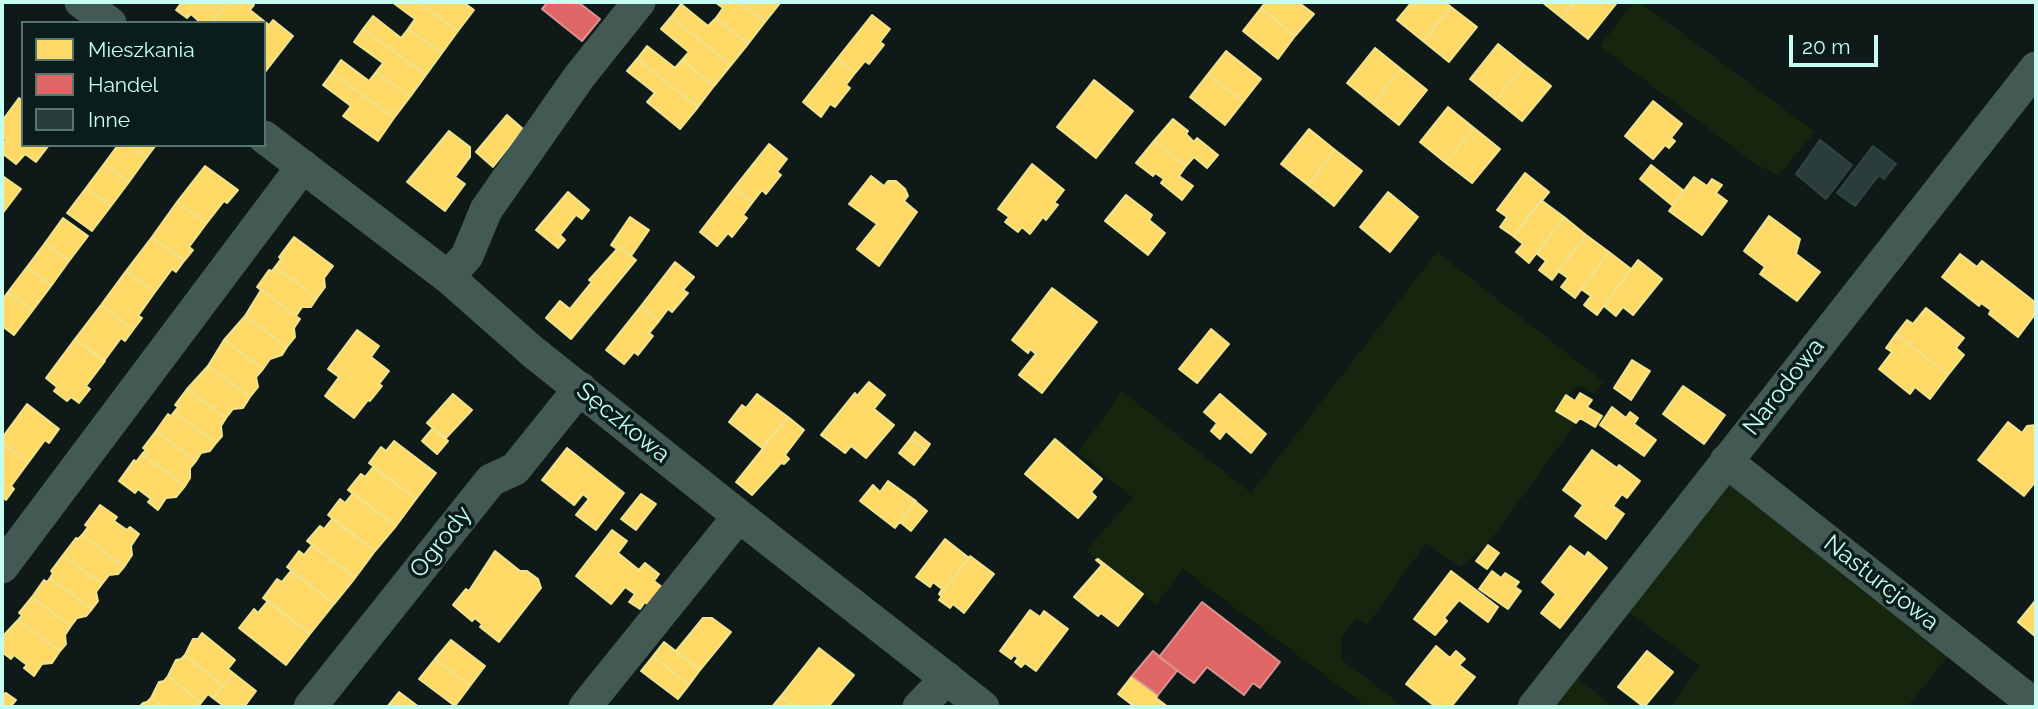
<!DOCTYPE html>
<meta charset="utf-8">
<style>
body{margin:0}
#map{position:relative;width:2038px;height:709px;overflow:hidden;background:#0f1917;font-family:Raleway,sans-serif}
canvas{display:block}
.frame{position:absolute;inset:0;border:4px solid #c6fff2;pointer-events:none}
.legend{position:absolute;left:21px;top:21px;width:245px;height:126px;box-sizing:border-box;background:#0b1d1a;border:2px solid #567770;margin:0;padding:9px 12px;list-style:none;font-size:21px;color:#c6fff2}
.legend li{display:flex;align-items:center;gap:14px;height:35px}
.legend b{width:35px;border:2px solid #567770}
.scale{position:absolute;left:1789px;top:35px;width:89px;height:32px;box-sizing:border-box;border:4px solid #c6fff2;border-top:0;padding-left:9px;font-size:21px;line-height:24px;white-space:nowrap;color:#c6fff2;-webkit-text-stroke:5px #0b1d1a;paint-order:stroke}
</style>
<div id="map">
<canvas width="2038" height="709"></canvas>
<div class="frame"></div>
<ul class="legend">
<li><b style="height:19px;background:#ffd966"></b>Mieszkania</li>
<li><b style="height:19px;background:#e06666"></b>Handel</li>
<li><b style="height:19px;background:#2b3d3a"></b>Inne</li>
</ul>
<div class="scale">20 m</div>
</div>
<script>
const g = document.querySelector('canvas').getContext('2d');
g.lineJoin = 'round';
function paint(path, color) {
  g.fillStyle = color;
  g.fill(path, 'evenodd');
}
function strokePath(path, color, width, dash) {
  g.strokeStyle = color;
  g.lineWidth = width;
  g.lineCap = dash ? 'butt' : 'round';
  g.setLineDash(dash || []);
  g.stroke(path);
}
function label(font, color, halo, rows, align = 'center') {
  g.font = font + ' Raleway,sans-serif';
  g.lineWidth = 7;
  g.setLineDash([]);
  g.textBaseline = 'middle';
  g.strokeStyle = halo;
  g.fillStyle = color;
  for (const [text, x, y, turn = 0] of rows) {
    g.save();
    g.translate(x, y);
    g.rotate((+turn || 0) * Math.PI / 180);
    g.textAlign = isNaN(turn) ? turn : align;
    if (halo) g.strokeText(text, 0, 0);
    g.fillText(text, 0, 0);
    g.restore();
  }
}
const green = new Path2D(`
 M1634 2H1640L1815 132 1778 176 1751 161 1600 46Z
 M1437 252 1604 382 1595 394 1582 386C1567 390 1564 398 1557 411L1576 423 1487 545 1460 567 1426 543 1368 624 1356 618 1341 638V659L1404 707H1367L1183 569 1156 605 1086 550 1133 498 1078 453 1122 391 1251 493Z
 M1730 476 1952 651 1907 707H1670L1700 666 1624 609Z
 M1576 677 1614 707H1552Z`);
const homes = new Path2D(`
 M182 2H227L211 23H201L191 14 187 18 176 10Z
 M227 2H250L254 5 250 10 260 18 256 23H211Z
 M392 2H418L458 31 442 53 408 29 415 19Z
 M418 2H463L474 10 458 31Z
 M715 2H740L765 22 748 44 716 18 723 8Z
 M740 2H781L765 22Z
 M1266 2H1298L1314 14 1295 36 1261 8Z
 M1412 2H1445L1451 7 1423 41 1397 20Z
 M1542 2H1575L1562 18Z
 M1575 2H1613L1616 4 1588 39 1562 18Z
 M681 4 708 26 716 18 748 44 731 65 671 17Z
 M1451 7 1477 27 1449 62 1423 41Z
 M1261 8 1295 36 1278 59 1243 31Z
 M872 15 890 29 880 42 884 45 869 64 865 61 855 73 837 59Z
 M373 16 401 38 408 29 442 53 426 75 363 29Z
 M671 17 731 65 714 86 682 60 689 52 661 29Z
 M260 18 269 25 273 20 293 36 265 72 264 23H256Z
 M363 29 426 75 410 97 376 72 383 63 354 42Z
 M1498 44 1524 65 1496 100 1470 79Z
 M647 46 675 68 682 60 714 86 698 107 637 59Z
 M1375 48 1401 69 1373 104 1347 83Z
 M1226 51 1261 79 1243 102 1208 74Z
 M637 59 698 107 680 129 647 102 655 93 627 71Z
 M837 59 855 73 846 85 850 88 835 107 830 104 821 117 803 102Z
 M341 60 369 81 376 72 410 97 394 118 332 73Z
 M1524 65 1551 86 1522 121 1496 100Z
 M1401 69 1427 90 1399 125 1373 104Z
 M332 73 394 118 378 141 343 116 351 106 323 85Z
 M1208 74 1243 102 1225 125 1190 97Z
 M1094 80 1133 111 1096 158 1057 127Z
 M19 98 23 101V145H49L36 162 25 154 16 164 2 153V145L6 140 2 136V121Z
 M1653 101 1682 124 1671 138 1675 141 1669 148 1665 145 1653 159 1625 136Z
 M1448 107 1474 128 1446 163 1420 142Z
 M507 115 523 129 493 167 476 152Z
 M1173 119 1188 131 1186 134 1194 142 1197 138 1218 155 1207 168 1194 157 1186 166 1154 141Z
 M1474 128 1500 149 1472 183 1446 163Z
 M1309 129 1335 150 1308 185 1281 164Z
 M449 131 470 147V157L455 177 465 184 445 211 407 182Z
 M1154 141 1186 166 1179 176 1193 186 1182 200 1161 183 1164 179 1155 173 1153 176 1136 163Z
 M769 144 787 159 777 172 781 175 766 194 762 190 752 203 734 188Z
 M118 145H131L147 157 129 182 104 164Z
 M131 145H156L147 157Z
 M1335 150 1362 171 1334 206 1308 185Z
 M104 164 129 182 111 206 86 188Z
 M1032 164 1064 190 1054 203 1058 205 1046 220 1043 217 1030 234 1022 227 1018 232 1005 222 1009 217 998 209Z
 M1651 165 1684 191 1673 206 1640 179Z
 M205 166 238 190 227 203 224 201 206 224 177 202Z
 M1525 173 1549 192 1513 236 1500 227 1507 217 1497 210Z
 M871 176 884 186 888 181H896L905 189 908 196 904 201 917 212 879 266 857 249 877 224 849 204Z
 M4 177 21 189 2 214V179Z
 M1694 177 1707 186 1712 179 1722 185 1716 193 1727 201 1702 235 1669 211Z
 M86 188 111 206 92 231 67 213Z
 M734 188 752 203 743 215 747 218 732 237 728 233 717 246 700 232Z
 M568 192 589 210 582 219 576 215 560 235 565 240 558 248 536 230Z
 M1388 192 1418 217 1390 252 1360 227Z
 M1126 195 1152 215 1149 220 1165 233 1148 255 1105 221Z
 M1541 200 1564 217 1529 263 1516 252 1523 244 1513 236Z
 M177 202 206 224 189 247 193 250 184 261 152 237Z
 M1769 216 1800 239 1796 254 1820 272 1797 301 1760 274 1765 267 1744 251Z
 M630 217 649 230 631 256 619 247 617 249 611 245Z
 M1564 217 1586 235 1552 280 1539 270 1546 261 1536 253Z
 M63 218 88 236 69 261 45 243Z
 M1586 235 1609 252 1575 298 1561 287 1568 278 1558 271Z
 M152 237 184 261 176 272 172 269 155 292 126 271Z
 M294 237 333 266 324 278 325 287 317 298 275 267 281 259 279 257Z
 M45 243 69 261 51 286 27 267Z
 M619 247 636 260 571 339 546 318 560 301 570 309 592 282 589 280Z
 M1609 252 1631 269 1597 315 1584 305 1591 296 1581 289Z
 M1960 254 1977 267 1982 261 2036 303V313L2018 337 1989 314 1991 310 1981 303 1979 306 1942 277Z
 M1638 260 1662 279 1633 315 1623 307 1616 316 1604 306Z
 M675 262 694 277 683 290 688 293 672 312 668 309 659 321 641 306Z
 M27 267 51 286 33 310 8 292Z
 M275 267 317 298 311 307H302L296 316 257 287 269 270 272 271Z
 M126 271 155 292 138 316 142 318 133 330 101 305Z
 M1052 288 1097 322 1042 393 1019 375 1036 354 1030 349 1028 353 1012 340Z
 M261 290 300 319 294 328 295 337 287 347 245 316Z
 M8 292 33 310 14 335 2 326V300Z
 M101 305 133 330 125 341 121 338 104 361 75 339Z
 M641 306 659 321 649 333 653 336 638 355 634 352 624 364 606 350Z
 M1926 308 1964 338 1956 348 1964 355 1948 375 1896 334 1907 320 1913 324Z
 M245 316 287 347 282 355 270 359 263 369 224 340Z
 M1211 329 1229 344 1197 383 1179 369Z
 M357 330 379 346 371 357 389 371 379 384 382 386 370 401 368 400 354 418 325 396 339 377 328 369Z
 M1896 334 1948 375 1930 399 1915 387 1910 394 1879 369 1892 352 1886 348Z
 M75 339 105 361 86 386 90 389 79 403 71 397 67 401 54 391 57 387 46 378Z
 M224 340 263 369 256 377 258 387 250 397 208 366Z
 M1632 360 1650 371 1631 400 1614 388Z
 M208 366 250 397 243 408 233 409 226 418 187 389Z
 M869 382 885 395 874 409 894 425 866 458 851 446 845 453 821 435 855 393 857 396Z
 M1683 386 1725 415 1704 444 1663 414Z
 M187 389 226 418 221 426 222 436 216 443 174 412 178 407 175 405Z
 M1580 393 1592 400 1587 407 1602 416 1595 427 1580 418 1576 423 1556 411 1566 395 1575 401Z
 M453 394 472 410 445 439 427 423Z
 M757 394 788 417 762 448 729 422 742 405 746 408Z
 M1220 394 1266 434 1251 453 1226 431 1220 439 1211 431 1217 423 1204 412Z
 M27 404 59 429 49 443 45 440 28 463 2 443V438Z
 M1612 407 1626 418 1630 412 1638 418 1634 424 1656 440 1644 456 1600 425Z
 M174 412 216 443 210 451 201 453 196 461 156 431 168 414 171 416Z
 M788 417 804 430 785 455 789 459 784 464 781 463 752 495 736 482Z
 M2008 422 2022 433 2027 426 2036 425V481L2024 496 1978 460Z
 M433 428 448 441 437 454 422 441Z
 M156 431 196 461 190 468V478L185 486 142 454 146 450 143 448Z
 M915 432 930 444 926 450 911 438Z
 M911 438 926 450 914 465 899 453Z
 M1055 439 1102 479 1091 492 1096 497 1078 518 1025 474Z
 M394 441 436 473 416 499 369 463 381 447 386 451Z
 M2 443 28 463 11 486 14 489 6 500 2 497Z
 M567 448 624 493 596 530 576 515 589 499 583 494 574 505 542 480Z
 M1592 450 1617 468 1619 465 1640 481 1627 498 1622 494 1613 506 1624 514 1606 539 1575 516 1583 505 1563 490Z
 M142 454 185 486 176 497 166 498 158 510 148 502 151 499 138 489 135 493 119 481 134 460 136 462Z
 M373 467 416 499 396 526 348 490 361 474 365 477Z
 M888 481 916 501 895 528 860 501 873 485 880 492Z
 M353 493 396 526 375 551 328 515 340 499 345 503Z
 M641 494 656 504 636 530 621 519Z
 M915 501 927 511 911 531 900 522Z
 M100 505 117 517 114 521 127 530 130 527 139 534 131 546 132 555 124 567 82 535 88 527 85 525Z
 M332 519 375 551 355 578 307 541 320 526 324 529Z
 M612 530 627 541 618 553 639 570 645 563 659 574 654 581 667 591 653 609 645 602 640 609 629 602 635 594 625 587 611 604 576 576Z
 M82 535 124 567 118 574 109 575 102 584 63 555 76 538 78 539Z
 M945 539 969 558 940 595 939 594 942 589 933 582 930 587 916 577Z
 M312 545 355 578 334 604 287 567 299 551 304 555Z
 M1488 545 1499 553 1487 569 1476 561Z
 M1570 546 1585 557 1588 552 1607 568 1560 628 1541 613 1556 594 1542 582Z
 M495 551 520 571H527L538 579 541 588 499 642 480 627 482 624 475 618 472 621 453 605 466 589 469 591Z
 M63 555 102 584 96 592 98 601 92 609 50 578 53 573 51 571Z
 M970 556 994 574 964 613 953 604 950 608 939 600 942 596 940 595Z
 M1098 559 1143 594 1118 626 1101 613 1098 616 1074 597 1102 565 1096 560Z
 M291 571 334 604 310 634 263 598 277 579 282 582Z
 M1451 571 1498 607 1488 622 1459 600 1444 618 1447 621 1435 635 1414 619Z
 M1492 571 1501 578 1505 573 1519 582 1515 587 1521 591 1508 609 1479 589Z
 M50 578 92 609 86 616 77 618 71 626 32 597 44 580 47 582Z
 M32 597 71 626 65 635 66 644 60 651 18 620 22 615 19 613Z
 M2036 600V637L2018 622Z
 M268 601 310 634 286 665 239 628 254 609 258 613Z
 M1030 610 1040 617 1044 611 1068 629 1036 671 1025 663 1021 667 1015 662 1018 658 1014 655 1011 659 1000 651Z
 M703 618H712L731 632 700 670 676 651Z
 M18 620 60 651 52 663 42 664 34 676 24 668 27 665 14 655 11 659 2 652V637Z
 M202 633 235 660 228 669 233 673 223 686 185 655 193 639H198Z
 M451 640 485 666 470 686 435 659Z
 M664 642 700 670 689 685 653 656Z
 M1436 646 1450 658 1456 651 1465 659 1459 665 1475 677 1451 707H1436L1406 684Z
 M819 648 854 675 828 707H795L781 696Z
 M1647 651 1673 672 1644 707 1618 687Z
 M185 655 223 686 213 698 208 694 201 703 168 676 176 660 181 659Z
 M653 656 689 685 678 699 641 671Z
 M435 659 470 686 455 706 419 679Z
 M233 673 256 691 244 707H225L213 698Z
 M168 676 201 703 198 707H163L151 698 159 682 164 681Z
 M1132 676 1158 695 1156 698 1168 707H1135L1118 694Z
 M399 692 419 707H387Z
 M6 693 16 700 10 707H2V695Z
 M781 696 795 707H772Z
 M151 698 163 707H139L143 703 147 702Z`);
const shops = new Path2D(`
 M548 2H578L600 19 582 41 542 9Z
 M1202 602 1280 662 1260 688 1253 683 1244 695 1207 667 1194 683 1159 657Z
 M1153 651 1177 671 1158 695 1132 676Z`);
const building = new Path2D(`
 M1820 140 1852 165 1826 199 1796 174Z
 M1873 146 1896 164 1884 179 1879 175 1855 206 1837 193Z`);
const street = new Path2D(`
 M81 2 110 23
 M264 137 448 277 533 352 739 516 983 707
 M448 277 467 256 486 210 579 77 639 2
 M1726 461 2036 706
 M2 567 303 166
 M310 707 491 480 515 469 580 388
 M585 707 739 516
 M919 707 947 678
 M1534 707 2036 68`);
const streetNames = [
 ["Narodowa",1784,387,-52],
 ["Sęczkowa",623,423,39],
 ["Ogrody",441,542,-52],
 ["Nasturcjowa",1881,583,38]
];
paint(green, '#16250e');
paint(homes, '#ffd966');
strokePath(homes, '#eee490', 2);
paint(shops, '#e06666');
strokePath(shops, '#d89490', 2);
paint(building, '#2b3d3a');
strokePath(building, '#304540', 2);
strokePath(street, '#425a53', 33);
label('24px', '#c6fff2', '#0b1d1a', streetNames);
</script>
